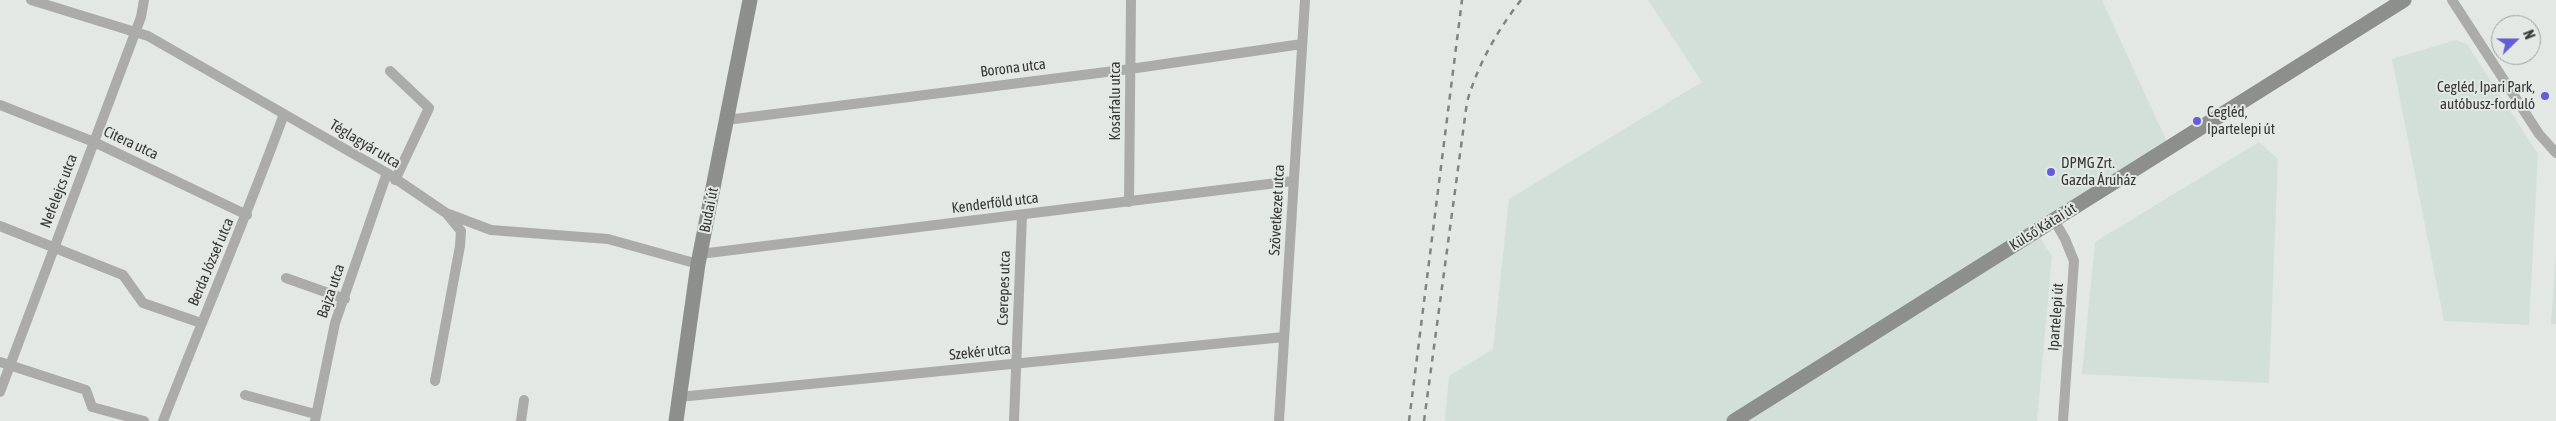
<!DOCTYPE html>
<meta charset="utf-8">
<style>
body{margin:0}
#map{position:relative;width:2556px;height:421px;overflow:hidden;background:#e3e8e5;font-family:"Asap Condensed",sans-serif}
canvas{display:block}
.north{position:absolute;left:2491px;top:15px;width:50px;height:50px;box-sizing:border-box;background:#e3e8e5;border:1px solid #9ea19f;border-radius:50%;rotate:68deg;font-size:14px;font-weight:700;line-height:20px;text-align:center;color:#363736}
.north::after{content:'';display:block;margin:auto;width:18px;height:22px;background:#635ed7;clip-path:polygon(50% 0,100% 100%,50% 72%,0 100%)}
</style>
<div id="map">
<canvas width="2556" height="421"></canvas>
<div class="north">N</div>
</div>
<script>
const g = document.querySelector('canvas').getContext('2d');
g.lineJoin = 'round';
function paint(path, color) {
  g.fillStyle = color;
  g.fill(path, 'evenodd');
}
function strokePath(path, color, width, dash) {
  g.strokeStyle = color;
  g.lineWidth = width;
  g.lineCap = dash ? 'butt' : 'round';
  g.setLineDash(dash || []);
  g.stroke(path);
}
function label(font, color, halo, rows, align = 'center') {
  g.font = font + ' "Asap Condensed",sans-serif';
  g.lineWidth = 4;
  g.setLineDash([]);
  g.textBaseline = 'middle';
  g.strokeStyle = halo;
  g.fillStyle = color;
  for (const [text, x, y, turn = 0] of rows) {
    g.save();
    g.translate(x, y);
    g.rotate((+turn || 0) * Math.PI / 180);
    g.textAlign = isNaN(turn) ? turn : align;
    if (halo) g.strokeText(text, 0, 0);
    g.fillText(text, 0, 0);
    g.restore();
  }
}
const built = new Path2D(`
 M1648 0H2102L2167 142 2033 227 2052 256 2037 421H1445L1449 376 1493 349 1509 199 1702 82Z
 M2456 40 2467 44 2538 154 2529 325 2444 321 2392 59Z
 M2259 142 2278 159 2269 383 2082 374 2095 242Z
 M2556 253V324H2551Z`);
const street = new Path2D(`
 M31 0 148 36 387 173 446 213 491 230 608 239 698 264
 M2452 0 2539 134 2556 153
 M390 71 429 108 395 180
 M0 105 94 142 247 215
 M727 120 1130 69 1302 44
 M1129 202 1131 0
 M2054 220 2065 239 2074 261 2063 421
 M0 226 123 275 143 303 201 323
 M700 254 1293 181
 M286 278 345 299
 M0 362 86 390 92 407 144 421
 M435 381 460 246 461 231 447 214
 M0 392 141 17 144 0
 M245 395 315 414
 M679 397 1284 337
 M163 421C203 318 246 218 284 114
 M315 421 335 323 387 173
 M521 421 524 400
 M1014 421 1022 215
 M1279 421 1305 0`);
const secondary = new Path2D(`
 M676 421 698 264 750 0
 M1734 421 2404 0`);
const rail = new Path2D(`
 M1409 421 1462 0
 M1424 421 1467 102C1478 64 1497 31 1521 0`);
const markers = [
 [2545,96,5,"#635ed7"],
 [2197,121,5,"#635ed7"],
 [2051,172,5,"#635ed7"]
];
const streetNames = [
 ["Borona utca",1013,68,-7],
 ["Kosárfalu utca",1115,101,-90],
 ["Citera utca",131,143,25],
 ["Téglagyár utca",365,144,31],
 ["Nefelejcs utca",59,191,-69],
 ["Kenderföld utca",995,203,-7],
 ["Budai út",709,210,-79],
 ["Szövetkezet utca",1277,210,-87],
 ["Külső Kátai út",2043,227,-32],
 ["Berda József utca",211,262,-67],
 ["Cserepes utca",1004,288,-88],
 ["Bajza utca",331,291,-71],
 ["Ipartelepi út",2056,317,-86],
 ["Szekér utca",980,352,-6]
];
const poiNames = [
 ["Cegléd, Ipari Park,",2535,87,"right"],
 ["autóbusz-forduló",2535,104,"right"],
 ["Cegléd,",2207,112],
 ["Ipartelepi út",2207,129],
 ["DPMG Zrt.",2061,163],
 ["Gazda Áruház",2061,180]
];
paint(built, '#d3e0d9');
strokePath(street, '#abacaa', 10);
strokePath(secondary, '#8d8f8d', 15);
strokePath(rail, '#818382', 2.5, [6, 6]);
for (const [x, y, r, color] of markers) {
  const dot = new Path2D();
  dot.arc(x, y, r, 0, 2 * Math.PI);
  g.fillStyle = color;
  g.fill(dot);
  strokePath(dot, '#e3e8e5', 2);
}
label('15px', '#363736', '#e3e8e5', streetNames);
label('15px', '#363736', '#e3e8e5', poiNames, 'left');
</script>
